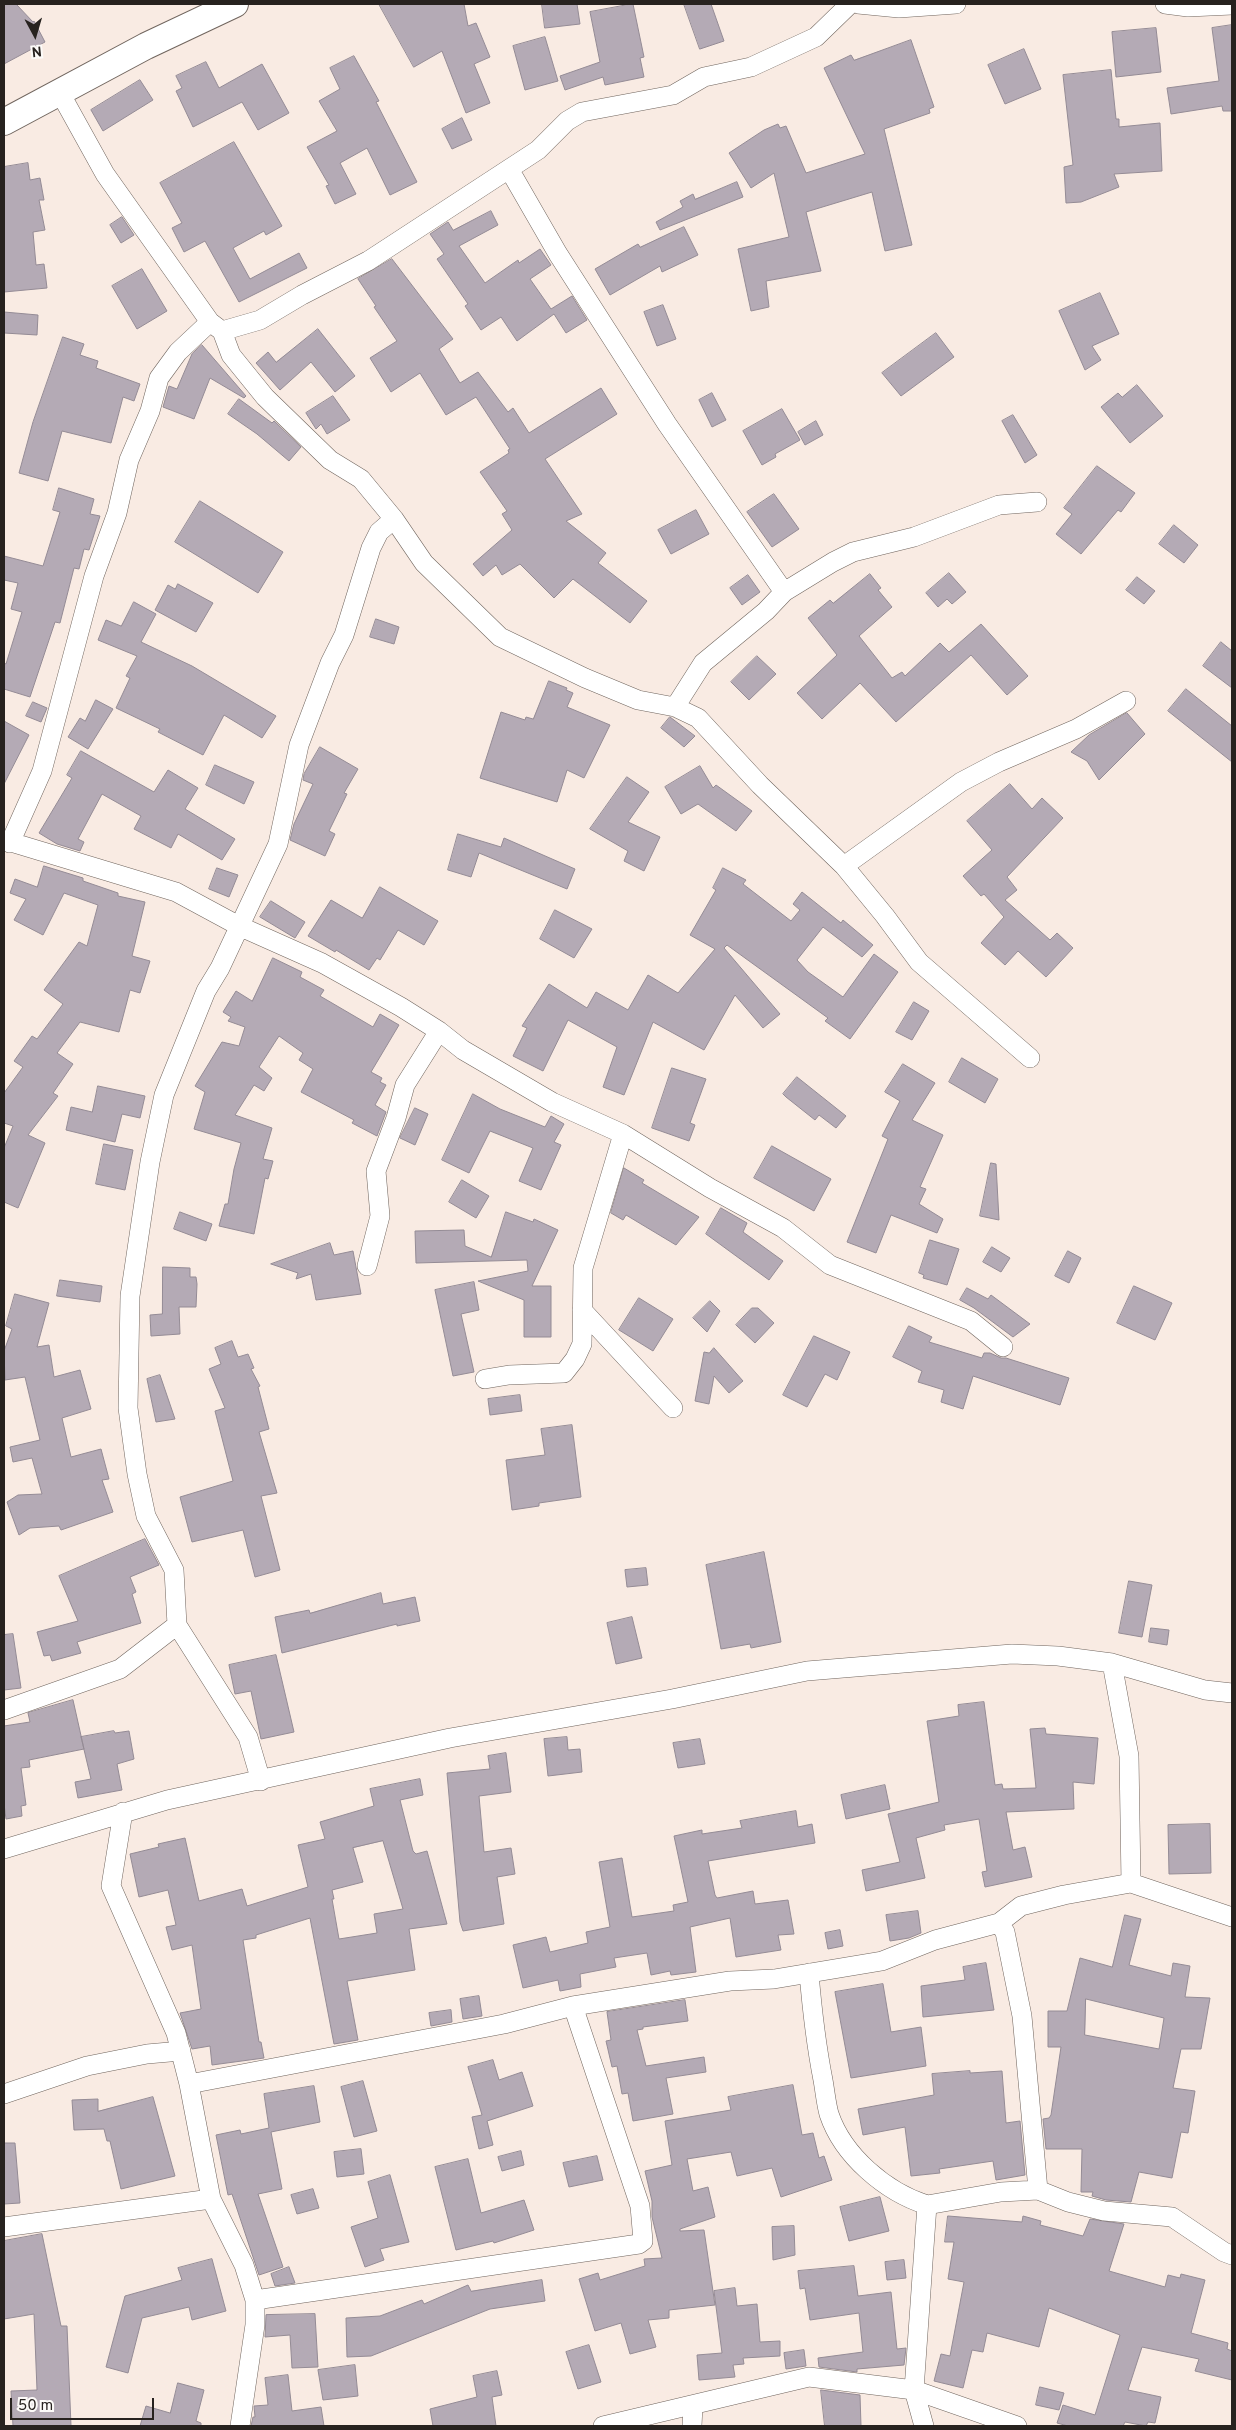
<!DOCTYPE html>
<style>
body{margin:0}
#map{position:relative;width:1236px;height:2430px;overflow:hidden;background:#f9ebe3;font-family:Overpass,sans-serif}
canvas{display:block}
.frame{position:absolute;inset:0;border:5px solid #27221f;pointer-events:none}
.north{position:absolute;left:10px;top:10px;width:50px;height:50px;-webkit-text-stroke:4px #fdfbf9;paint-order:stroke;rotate:174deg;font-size:14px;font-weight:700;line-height:20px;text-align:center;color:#27221f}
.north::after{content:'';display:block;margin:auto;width:18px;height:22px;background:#27221f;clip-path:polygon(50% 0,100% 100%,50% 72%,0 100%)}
.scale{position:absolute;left:10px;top:2398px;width:144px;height:22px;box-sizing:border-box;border:2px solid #27221f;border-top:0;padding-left:6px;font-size:15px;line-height:18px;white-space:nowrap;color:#27221f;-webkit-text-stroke:4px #fdfbf9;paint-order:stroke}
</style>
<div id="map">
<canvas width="1236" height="2430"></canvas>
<div class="frame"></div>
<div class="north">N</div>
<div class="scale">50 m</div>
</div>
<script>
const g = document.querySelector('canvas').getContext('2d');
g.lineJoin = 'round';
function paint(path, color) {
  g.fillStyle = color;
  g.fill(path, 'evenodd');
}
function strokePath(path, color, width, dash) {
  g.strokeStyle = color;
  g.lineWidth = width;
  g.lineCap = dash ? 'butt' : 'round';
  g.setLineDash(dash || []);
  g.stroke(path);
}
const building = new Path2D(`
 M4 4H16L33 22 34 21 45 42 4 64Z
 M379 4H464L468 26 476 23 490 57 474 64 490 103 466 113 442 51 414 67Z
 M542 4H577L580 24 545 28Z
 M633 4 644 57 640 58 644 77 605 85 603 77 565 90 560 76 600 62 590 12Z
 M684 4H711L724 41 700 49Z
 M1232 25V111H1223L1222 106 1171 114 1167 88 1219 81 1212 28Z
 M1156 28 1161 72 1116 77 1112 32Z
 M545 37 558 81 525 90 513 46Z
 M911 40 934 107 929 109 930 113 884 129 912 245 885 251 872 192 806 212 821 271 766 281 769 307 751 311 738 249 789 237 774 173 751 188 729 153 764 130 778 124 780 128 786 126 806 173 865 154 824 68 851 55 854 60Z
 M1024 49 1041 89 1005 104 988 65Z
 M354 56 379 101 376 102 417 182 390 195 367 148 340 163 356 194 335 204 326 186 329 185 307 147 337 131 319 101 340 89 330 68Z
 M206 62 219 88 262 64 289 113 258 130 242 102 193 127 176 91 182 88 176 76Z
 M1111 70 1116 119H1119V127L1160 123 1162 171 1114 174 1119 187 1081 202 1066 203 1064 167 1073 165 1063 75Z
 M140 80 153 100 103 131 91 110Z
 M462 118 472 140 452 149 442 129Z
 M234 142 282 226 266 235 264 231 233 248 250 279 299 253 307 268 239 302 205 241 184 252 172 228 182 223 160 183Z
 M28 163 30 180 40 178 44 200H39L45 230 33 232 36 265 44 264 47 288 4 292V167Z
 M737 182 743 197 660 230 656 222 683 207 680 201 693 194 695 199Z
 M491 211 498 225 459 246 485 283 518 260 519 263 540 249 551 265 530 279 551 309 572 296 587 320 566 333 554 314 517 341 501 317 481 330 465 306 468 304 437 259 444 254 430 234 448 222 453 230Z
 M122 217 134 235 121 243 110 225Z
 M684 227 698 255 662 272 660 266 610 295 595 269 638 244 640 247Z
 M392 259 453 339 439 349 460 383 478 372 508 412 513 408 529 433 601 388 617 414 545 459 582 514 566 521 606 553 598 563 647 601 630 623 573 579 554 598 520 564 502 575 496 565 483 576 473 564 512 530 502 514 507 511 480 472 509 453 508 450 510 449 476 397 446 415 420 373 391 392 370 358 397 341 374 307 376 306 358 279Z
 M142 269 167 311 137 329 112 286Z
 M1100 293 1119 334 1092 346 1101 360 1085 370 1059 311Z
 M663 305 676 339 657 346 644 312Z
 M4 312 38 315 37 335 4 333Z
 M318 329 355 376 335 392 311 362 280 390 256 363 268 352 276 362Z
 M936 333 954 357 901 396 882 373Z
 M63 337 84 344 80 355 98 361 96 368 140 384 134 401 123 397 111 443 62 431 48 481 19 473 33 422Z
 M202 345 246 396 244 398 210 378 194 419 163 407 169 386 177 389 192 354Z
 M1137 385 1163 416 1130 443 1101 407 1118 393 1122 397Z
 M712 393 726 420 712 427 699 400Z
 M333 396 350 420 327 434 321 424 316 429 306 413Z
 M239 399 272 423 274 421 301 447 289 461 257 434 228 414Z
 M782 409 800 440 775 454 776 457 762 465 743 431Z
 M1013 415 1037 455 1025 463 1002 421Z
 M816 421 823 435 805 445 798 432Z
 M1097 466 1135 493 1121 512 1118 510 1081 554 1056 534 1072 514 1064 508Z
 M59 488 94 499 90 514 100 516 89 550 84 549 79 569 74 568 60 623 55 622 30 697 4 689V663L6 664 22 612 11 609 18 583 4 580V556L43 566 60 512 53 510Z
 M774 494 799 529 772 547 747 512Z
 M200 501 283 552 258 593 175 542Z
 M696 510 709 534 671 554 658 530Z
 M1174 525 1198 545 1184 563 1159 544Z
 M949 573 966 592 952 604 947 599 938 607 926 593Z
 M870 574 881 588 878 590 892 607 859 636 892 678 902 672 905 676 940 643 949 652 981 624 1028 676 1007 695 971 655 896 722 860 683 822 719 797 693 837 655 808 618 830 600 833 603Z
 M748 575 760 592 742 605 730 588Z
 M1137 577 1155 591 1144 604 1126 590Z
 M178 584 213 603 196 632 155 610 168 585 175 589Z
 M134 602 156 614 141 642 192 666 276 716 262 738 224 715 203 755 158 732 160 729 116 708 130 678 126 676 137 656 98 640 106 620 121 626Z
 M376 619 399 627 394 644 370 637Z
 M1221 642 1232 651V688L1203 666Z
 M757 656 776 674 749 700 731 682Z
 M549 681 567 688 566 690 573 693 567 707 610 725 584 778 567 770 557 802 480 778 501 712 525 720 526 717 533 719Z
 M1186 689 1232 726V762L1168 711Z
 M96 700 113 709 88 749 68 737 80 718 85 721Z
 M33 702 47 708 41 722 26 716Z
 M1127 713 1145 734 1099 780 1087 761 1071 752 1089 735Z
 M670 717 695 736 684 747 661 728Z
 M4 721 29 735 4 784Z
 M320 747 358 769 344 793 347 794 329 831 335 834 325 856 290 840 294 824 313 784 303 780 304 774Z
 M81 751 154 792 168 770 198 788 185 809 235 839 222 860 178 834 171 848 134 829 141 816 102 794 78 839 84 842 80 851 57 844 39 833 72 778 67 775Z
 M215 765 254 782 244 804 206 785Z
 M700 766 713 788 716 785 752 811 736 831 698 804 681 814 665 787Z
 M627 777 649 792 628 822 660 837 644 871 624 861 628 851 590 829Z
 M1010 784 1032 809 1042 798 1063 818 1007 877 1017 890 1005 900 1050 940 1057 933 1073 948 1046 977 1018 951 1005 965 981 943 1004 917 984 894 981 896 963 876 992 850 967 821Z
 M458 834 501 847 504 838 575 869 567 889 479 853 471 877 448 870Z
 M44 866 83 878V881L118 893V896L145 902 132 956 150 961 140 993 130 990 119 1032 80 1022 57 1053 73 1064 53 1093 58 1096 28 1135 45 1143 18 1208 4 1202V1148L13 1126 4 1123V1093L23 1067 14 1061 32 1036 37 1039 63 1004 44 990 79 942 87 946 98 905 64 893 43 935 14 920 26 899 10 893 15 879 37 887Z
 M217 868 238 875 229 897 209 889Z
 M723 868 746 880 743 884 791 921 800 910 793 904 802 892 841 923 843 920 873 945 862 957 823 927 797 960 808 972 843 997 874 954 898 972 850 1039 825 1021 828 1018 727 945 724 948 780 1014 763 1028 735 995 704 1050 653 1022 624 1095 603 1087 617 1047 568 1020 543 1071 513 1056 527 1028 522 1026 549 984 587 1008 596 992 628 1010 648 975 678 993 715 949 690 935 716 890 713 888Z
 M380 887 438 921 424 945 398 930 380 960 377 958 369 970 336 950 335 952 308 936 331 900 362 918Z
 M271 901 305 922 295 938 260 917Z
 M555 910 592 929 574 958 540 939Z
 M273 958 302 972 300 977 324 990 320 996 373 1027 380 1014 399 1025 371 1072 382 1078 380 1082 386 1085 375 1105 386 1112 377 1136 352 1123 354 1120 301 1092 313 1069 299 1060 303 1053 279 1036 259 1067 272 1078 264 1091 254 1085 235 1115 272 1128 263 1159 273 1161 268 1179 265 1178 254 1234 219 1226 225 1204H228L234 1169 241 1143 194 1129 205 1092 195 1086 222 1042 239 1046 245 1027 228 1021 231 1017 223 1012 236 991 252 1001Z
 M914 1002 929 1011 912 1040 896 1032Z
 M962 1058 998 1079 985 1103 949 1082Z
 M903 1064 935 1083 912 1120 943 1135 920 1187 926 1189 919 1204 943 1219 937 1233 891 1215 876 1253 847 1242 888 1139 882 1136 900 1101 885 1092Z
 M672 1068 706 1079 690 1123 695 1125 689 1141 652 1128Z
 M797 1077 846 1116 836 1128 819 1115 815 1120 786 1097 783 1094Z
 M98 1086 145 1096 140 1118 122 1114 115 1142 66 1130 71 1107 92 1112Z
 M473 1094 500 1109 545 1127 551 1116 564 1124 554 1142 561 1145 541 1190 519 1181 533 1148 490 1131 469 1173 442 1160Z
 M415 1108 428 1114 415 1145 400 1138Z
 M104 1144 133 1150 125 1190 96 1184Z
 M772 1146 831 1179 814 1211 754 1178Z
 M991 1163 996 1164 999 1220 980 1216Z
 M624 1168 644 1180 642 1183 699 1217 676 1245 626 1215 623 1220 611 1213Z
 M462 1180 489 1196 476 1218 449 1202Z
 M721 1208 747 1223 743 1232 783 1261 769 1280 706 1234Z
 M180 1212 212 1224 206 1241 174 1229Z
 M506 1212 533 1222 534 1219 558 1230 532 1286H551V1337H524V1300L478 1281 528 1271 527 1260 416 1263 415 1231 464 1230 465 1246 491 1257Z
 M930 1240 959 1249 947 1285 923 1278 924 1275 919 1273Z
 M330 1243 334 1255 353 1251 361 1294 316 1300 311 1274 296 1279 298 1273 271 1264Z
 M992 1247 1010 1258 1001 1272 983 1262Z
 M1068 1251 1081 1258 1069 1283 1055 1276Z
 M163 1267 190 1268V1277H196L197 1284 196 1307H179L180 1334 151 1336 150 1315 162 1314Z
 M60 1280 102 1286 100 1302 57 1296Z
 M474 1282 479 1310 461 1314 474 1372 453 1376 435 1290Z
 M1134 1286 1172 1303 1155 1340 1117 1323Z
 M967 1288 988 1299 991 1295 1030 1324 1013 1337 974 1308 960 1300Z
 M15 1294 49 1303 37 1347 49 1345 54 1377 80 1370 91 1409 62 1418 71 1457 101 1449 109 1479 102 1480 113 1512 61 1530 59 1526 30 1528 19 1535 7 1502 18 1495 42 1494 32 1458 13 1462 10 1447 40 1440 25 1377 5 1380 4 1351 12 1329 6 1326Z
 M639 1298 673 1319 653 1351 619 1330Z
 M710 1301 720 1311 707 1332 693 1318Z
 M752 1308H758L774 1323 755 1343 736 1325Z
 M909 1326 932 1337 929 1342 982 1358 984 1353H990L1001 1358H1006L1069 1378 1060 1405 973 1376 963 1409 941 1402 944 1390 918 1382 922 1371 893 1357Z
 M814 1336 850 1352 837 1380 825 1374 807 1407 783 1395Z
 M232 1341 238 1357 248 1354 254 1368 251 1369 260 1386 258 1387 269 1429 259 1432 277 1493 261 1496 280 1570 255 1577 243 1530 192 1542 180 1497 233 1481 215 1411 225 1408 209 1369 221 1364 215 1348Z
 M714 1348 743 1381 729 1393 714 1376 709 1404 695 1401 704 1352 709 1353Z
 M160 1375 175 1419 156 1422 147 1379Z
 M520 1395 522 1411 490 1415 488 1399Z
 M572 1425 581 1497 539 1503V1506L512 1510 506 1460 545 1455 541 1429Z
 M145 1539 159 1565 130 1577 136 1592 132 1594 141 1623 77 1642 81 1653 52 1661 50 1655 44 1656 37 1632 78 1621 59 1576Z
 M764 1552 781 1642 751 1648 750 1644 721 1649 706 1565Z
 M646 1568 648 1585 627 1587 625 1570Z
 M1129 1581 1152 1585 1142 1637 1119 1633Z
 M381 1593 383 1604 415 1597 420 1621 397 1626V1624L282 1653 275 1617 309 1610 310 1613Z
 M632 1617 642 1658 616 1664 607 1623Z
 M1151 1628 1169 1630 1167 1645 1149 1642Z
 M13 1634 21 1688 4 1690V1635Z
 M276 1655 294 1732 261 1739 251 1691 235 1694 229 1665Z
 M73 1700 84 1749 29 1760 30 1767 21 1768 26 1805 21 1806 22 1816 6 1819 4 1804V1726L30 1722 28 1713Z
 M984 1702 995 1785 1002 1784 1003 1789 1036 1788 1030 1729 1045 1728 1046 1734 1098 1738 1094 1784 1073 1782 1074 1809 1006 1812 1013 1850 1025 1847 1032 1877 985 1887 982 1872 987 1871 979 1819 944 1825 945 1830 916 1838 925 1878 866 1891 862 1870 900 1862 888 1814 939 1802 927 1721 959 1716 958 1705Z
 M114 1731 115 1733 129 1731 134 1759 117 1764 122 1790 78 1798 75 1782 91 1779 81 1737Z
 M567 1737 568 1750 580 1749 582 1772 548 1776 544 1739Z
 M700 1739 705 1764 678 1768 673 1743Z
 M506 1753 511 1792 479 1796 484 1852 511 1848 515 1874 497 1877 504 1924 463 1931 460 1922 447 1773 490 1769 488 1756Z
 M420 1779 423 1795 400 1800 413 1851 416 1854 427 1851 447 1924 409 1929 415 1970 347 1981 358 2040 334 2044 310 1918 256 1935V1938L243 1940 259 2042H261L264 2058 212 2065 210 2046 192 2049 180 2013 201 2009 192 1945 172 1950 166 1927 176 1925 168 1890 139 1897 130 1854 159 1847 158 1844 185 1838 199 1901 242 1889 247 1906 308 1887 298 1845 325 1839 320 1822 374 1806 370 1789ZM383 1841 403 1909 374 1914 377 1933 339 1939 332 1899H334L332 1890 363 1882 353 1848Z
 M885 1785 890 1809 846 1819 841 1795Z
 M796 1811 798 1827 812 1824 815 1843 708 1861 715 1895 717 1898 753 1891 755 1904 788 1900 794 1934 778 1935 781 1950 736 1957 730 1918 690 1927 696 1972 671 1975 670 1971 651 1975 647 1953 614 1958 616 1967 580 1974 581 1987 560 1991 558 1980 523 1988 513 1945 546 1937 550 1952 588 1943 586 1932 610 1927 599 1862 622 1858 632 1917 674 1911 673 1905 688 1902 674 1836 702 1830V1834L742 1828 740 1821Z
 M1210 1824 1211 1873 1169 1874 1168 1825Z
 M918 1911 921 1933 909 1938 890 1941 886 1915Z
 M1125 1915 1141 1919 1129 1965 1171 1976 1173 1963 1190 1966 1185 1997 1210 1998 1201 2049H1181L1173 2088 1195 2091 1188 2133 1181 2132 1172 2178 1139 2172 1131 2202 1106 2200 1092 2196 1093 2192H1081L1082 2149H1046L1043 2119 1049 2118 1051 2115 1061 2047H1048V2011H1067L1080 1958 1112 1967ZM1086 1999 1164 2018 1159 2049 1085 2035Z
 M840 1930 843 1946 828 1949 825 1933Z
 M986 1963 994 2010 923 2017 921 1986 965 1980 963 1967Z
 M883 1984 891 2032 921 2027 926 2066 851 2078 835 1992Z
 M479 1996 482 2016 463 2019 460 1999Z
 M685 2000 688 2021 643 2027V2029L637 2030 646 2066 704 2057 706 2072 666 2078 673 2114 633 2121 628 2093 622 2094 617 2066 612 2067 606 2041 611 2040 607 2012Z
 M451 2010 452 2022 431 2026 429 2013Z
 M493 2060 499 2080 522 2072 533 2106 487 2121 493 2145 479 2149 472 2117 482 2115 468 2067Z
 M970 2071V2073L1002 2071 1006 2123 1020 2121 1025 2175 996 2180 993 2161 939 2169 940 2173 911 2176 905 2127 863 2135 858 2109 934 2095 932 2074Z
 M363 2081 377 2131 354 2137 341 2087Z
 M793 2085 802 2135 813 2133 819 2158 824 2156 832 2180 781 2197 772 2168 737 2176 731 2152 687 2159 693 2191 708 2187 715 2217 680 2229V2231L704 2230 715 2305 669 2310V2318L648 2320 656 2347 630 2354 621 2323 595 2331 579 2279 598 2273 600 2280 645 2266 644 2259 662 2258 652 2217V2201L645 2171 672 2165 665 2121 731 2110 728 2097Z
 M314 2086 320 2122 271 2132 282 2189 258 2194 283 2267 259 2275 232 2194 228 2195 216 2135 240 2130 241 2134 269 2128 264 2094Z
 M153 2097 175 2176 121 2189 110 2141H107L104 2129 74 2130 72 2100 98 2099V2111Z
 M4 2143H15L20 2203 4 2204Z
 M361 2149 364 2174 337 2177 334 2152Z
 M521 2151 524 2165 502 2171 498 2157Z
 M597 2156 603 2180 569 2187 563 2163Z
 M468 2159 481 2213 524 2200 534 2230 494 2243 493 2241 456 2250 435 2167Z
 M390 2175 409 2242 380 2249 384 2260 365 2267 351 2227 378 2218 368 2182Z
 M313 2189 319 2208 297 2214 291 2195Z
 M880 2197 889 2231 849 2241 840 2207Z
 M948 2216 1022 2222 1023 2216 1041 2221 1040 2225 1083 2236 1090 2219 1124 2224 1109 2271 1165 2287 1168 2275 1180 2278 1181 2274 1205 2280 1191 2333 1228 2343 1227 2349 1232 2351V2380L1195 2371 1199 2359 1142 2347 1128 2390 1161 2397 1155 2423 1148 2422 1146 2426 1125 2422 1123 2426H1068L1057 2423 1063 2405 1095 2415 1120 2335 1049 2308 1039 2347 987 2333 983 2352 972 2350 963 2388 934 2381 941 2354 950 2356 964 2282 948 2279 954 2242H945Z
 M794 2226 795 2255 773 2260 772 2227Z
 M42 2234 61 2326H67L71 2426H13L11 2391 37 2390 34 2314 4 2319V2241Z
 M212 2259 226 2311 192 2320 189 2307 142 2318 128 2373 106 2367 125 2296 182 2280 178 2268Z
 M904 2260 906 2278 887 2280 885 2262Z
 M854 2266 858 2296 891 2292 897 2349 906 2348 904 2365 857 2369V2372L819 2367 818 2358 863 2352 859 2313 810 2320 805 2288 800 2289 798 2271Z
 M289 2267 295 2283 275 2286 271 2274Z
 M542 2280 545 2301 490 2309 371 2356 347 2357 346 2318 380 2316 422 2300 424 2304 468 2285 471 2291Z
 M735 2288 737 2306 757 2304 760 2342 780 2341V2356L743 2358 744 2364 733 2365 735 2377 699 2380 697 2355 722 2353 714 2291Z
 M315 2314 318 2367 292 2368 290 2335 265 2337 266 2315Z
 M589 2345 601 2382 578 2389 566 2352Z
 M804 2350 806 2366 786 2369 784 2353Z
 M355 2365 358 2396 323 2400 318 2370Z
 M497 2371 502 2395 492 2397 496 2426H433L430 2409 477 2397 473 2376Z
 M288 2375 292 2411 321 2407 324 2426H251L253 2417H255L254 2406 268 2405 265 2378Z
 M178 2383 204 2390 196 2421 201 2423V2426H140L146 2406 170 2413Z
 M1040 2387 1064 2393 1059 2410 1036 2405Z
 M821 2390 860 2395 861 2426H825Z`);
const minor = new Path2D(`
 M858 4 899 8 956 4
 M1165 4 1188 7 1232 5
 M59 91 105 174 210 322 222 331 231 355 265 397 330 460 361 479 394 519 424 563 500 637 585 678 638 700 675 707 698 718 760 785 844 866 885 916 919 962 1030 1058
 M509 169 558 254 667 424 784 592
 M222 331 260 320 302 295 368 261 538 150 567 121 582 112 673 95 704 77 751 67 816 37 850 4
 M675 707 703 663 766 611 784 592 833 562 853 552 914 537 999 505 1037 502
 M4 840 176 892 239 926 322 963 401 1007 439 1031 463 1050 552 1102 623 1134 710 1188 783 1228 830 1265 971 1321 1003 1347
 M10 843 42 771 94 576 117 513 129 460 150 411 159 378 178 352 210 322
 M844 866 961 782 999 762 1076 729 1126 701
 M367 1266 380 1216 376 1171 396 1118 405 1085 439 1031
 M582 1310 673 1408
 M485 1379 509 1375 564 1373 575 1359 582 1344 583 1268 623 1134
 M1112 1663 1129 1756 1131 1883
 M4 1710 120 1669 177 1625
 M261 1781 248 1737 177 1625 174 1570 146 1516 137 1474 128 1408 130 1296 150 1162 164 1095 206 991 220 968 278 844 299 745 330 663 344 635 371 548 379 532 394 519
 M123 1812 111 1886 176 2033 189 2084 211 2199 244 2265 255 2300V2325L240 2426
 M4 1849 167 1800 450 1738 672 1699 807 1671 1012 1654 1058 1656 1112 1663 1205 1690 1232 1693
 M999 1923 1005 1932 1022 2016 1038 2190
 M809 1973C812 2009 816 2044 823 2080 825 2091 826 2103 829 2114 843 2156 886 2192 927 2205L914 2390 924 2426
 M189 2084 504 2024 573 2006 730 1981 774 1979 882 1961 935 1940 999 1923 1021 1906 1064 1895 1131 1883 1232 1917
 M4 2094 87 2066 147 2054 181 2051
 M927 2205 1001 2192 1038 2190 1068 2202 1104 2211 1172 2217 1224 2252 1232 2255
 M4 2227 211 2199
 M255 2300 639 2244 643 2241 640 2206 573 2006
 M603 2426 809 2377 914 2390 1017 2426
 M692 2426 693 2406`);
const secondary = new Path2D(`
 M4 122 146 46 235 4`);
paint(building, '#b4aab5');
strokePath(building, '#948b95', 1);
strokePath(minor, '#70655e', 20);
strokePath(secondary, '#70655e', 28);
strokePath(minor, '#fff', 19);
strokePath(secondary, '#fff', 26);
</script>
